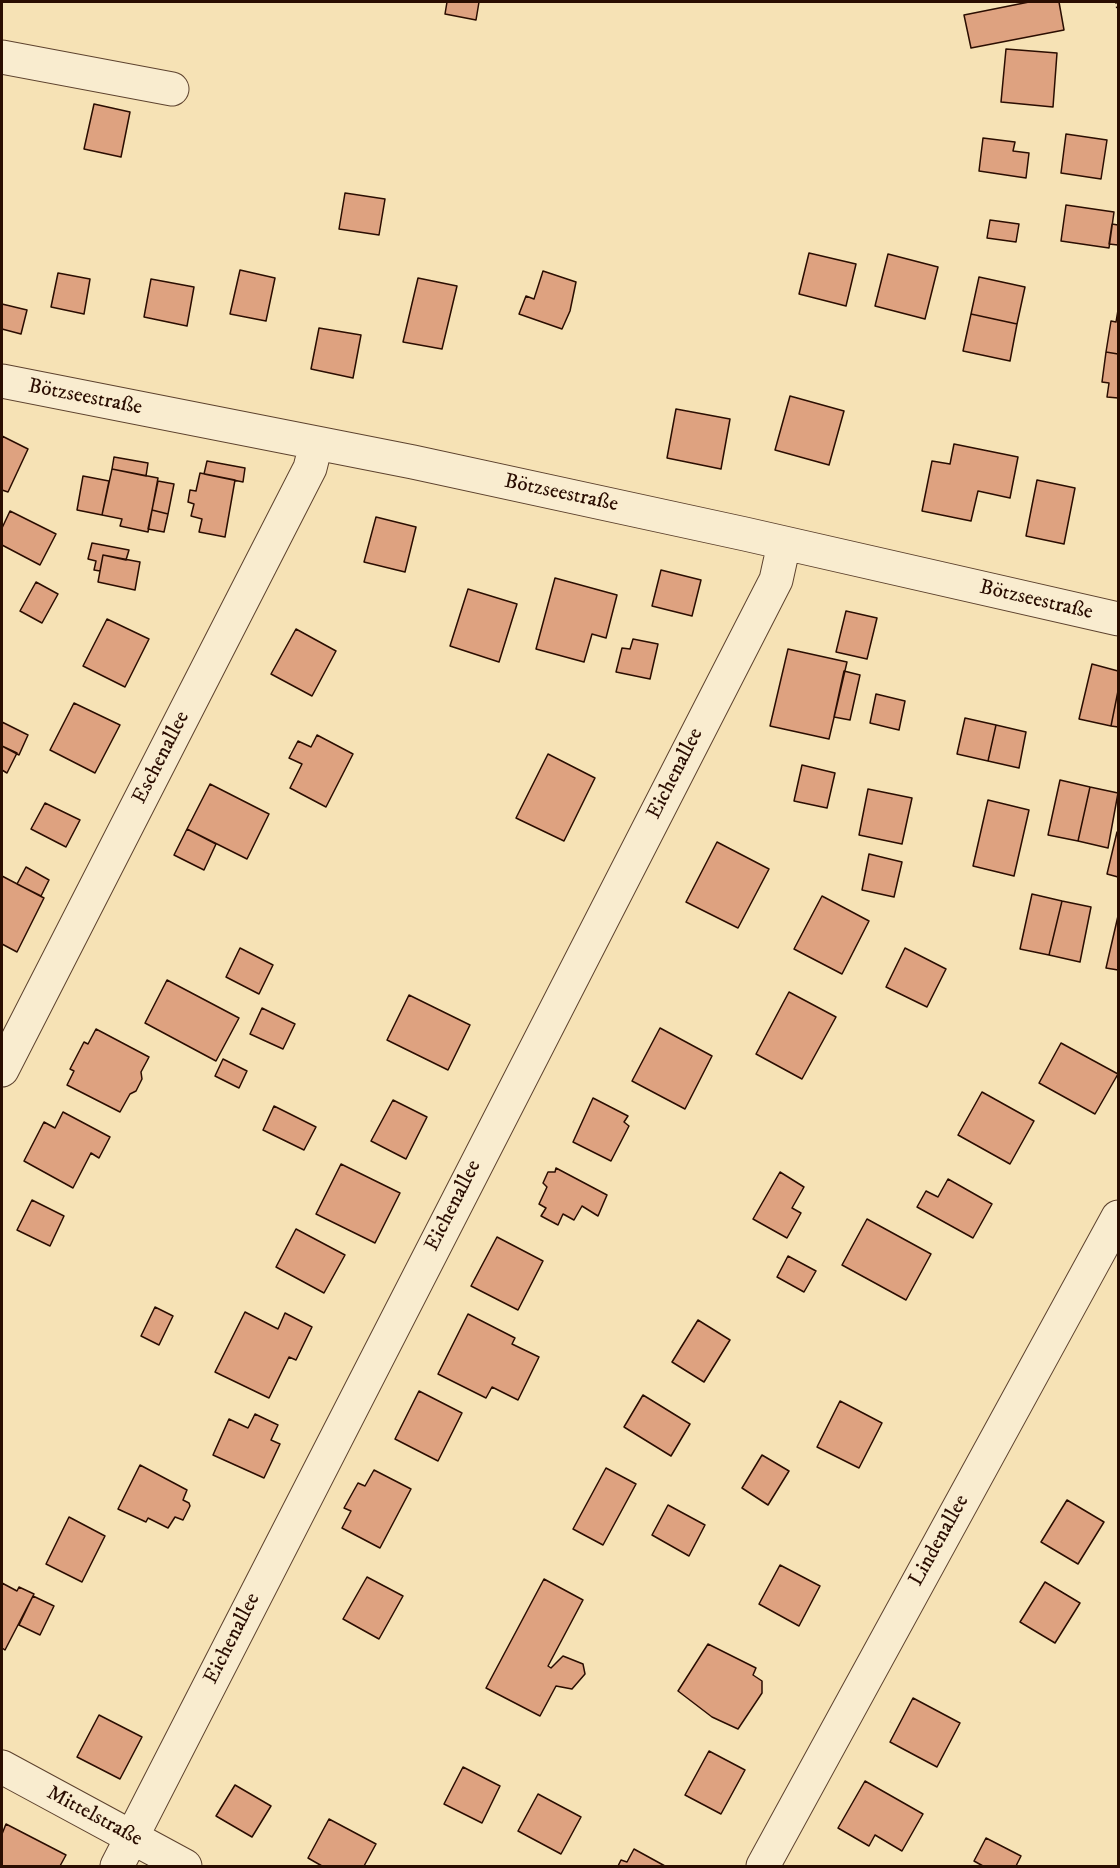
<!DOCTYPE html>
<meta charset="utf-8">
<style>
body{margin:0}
#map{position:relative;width:1120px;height:1868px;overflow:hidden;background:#f6e2b5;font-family:"IM FELL DW Pica",serif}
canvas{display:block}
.frame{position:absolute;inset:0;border:3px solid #2a0d01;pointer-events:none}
</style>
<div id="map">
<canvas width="1120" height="1868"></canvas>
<div class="frame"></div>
</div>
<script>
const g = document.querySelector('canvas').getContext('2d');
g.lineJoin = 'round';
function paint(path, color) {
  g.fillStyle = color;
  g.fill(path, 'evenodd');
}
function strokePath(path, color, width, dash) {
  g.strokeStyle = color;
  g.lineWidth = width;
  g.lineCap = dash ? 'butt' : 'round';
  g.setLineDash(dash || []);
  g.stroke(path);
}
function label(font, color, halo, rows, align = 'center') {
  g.font = font + ' "IM FELL DW Pica",serif';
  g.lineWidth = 6;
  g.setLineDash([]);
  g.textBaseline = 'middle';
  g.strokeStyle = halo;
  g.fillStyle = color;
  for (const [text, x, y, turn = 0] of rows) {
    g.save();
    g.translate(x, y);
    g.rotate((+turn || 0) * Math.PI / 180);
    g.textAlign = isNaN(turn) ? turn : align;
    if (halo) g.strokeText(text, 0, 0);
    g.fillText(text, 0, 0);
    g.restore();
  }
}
const building = new Path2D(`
 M447 2H479L476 20 445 14Z
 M1029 2H1059L1064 30 971 48 964 15Z
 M1006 49 1057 53 1053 107 1001 102Z
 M94 104 130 112 121 157 84 149Z
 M1066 134 1107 140 1101 179 1061 173Z
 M983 138 1015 142 1013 151 1029 153 1026 178 979 171Z
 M345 193 385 199 379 235 339 229Z
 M1066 205 1114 212 1109 248 1061 241Z
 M990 220 1019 224 1016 242 987 238Z
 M1112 224 1118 225V245L1109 244Z
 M809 253 856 264 846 306 799 294Z
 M888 254 938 267 925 319 875 306Z
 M240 270 275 278 266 321 230 314Z
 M543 271 576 282 570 311 562 329 519 314 526 296 534 299Z
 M58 273 90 279 84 314 51 307Z
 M979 277 1025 287 1017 324 971 314Z
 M418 278 457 286 442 349 403 342Z
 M151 279 194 287 187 326 144 317Z
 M2 304 27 310 21 334 2 329Z
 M1118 310V354L1106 352 1111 321 1116 322Z
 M971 314 1017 324 1010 361 963 351Z
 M319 328 361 335 353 378 311 369Z
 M1106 352 1118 354V398L1107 397 1109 383 1102 382Z
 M790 396 844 411 829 465 775 450Z
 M676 409 730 419 721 469 667 458Z
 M2 436 28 449 8 492 2 490Z
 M954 444 1018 457 1010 498 978 491 971 521 922 511 932 461 950 464Z
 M114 457 148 463 146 476 112 469Z
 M207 461 245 468 243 482 204 474Z
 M112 469 158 478 148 532 120 526 122 519 102 515Z
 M200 473 235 480 225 537 199 532 202 519 191 516 194 504 188 502 190 490 196 491Z
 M83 476 109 481 102 515 77 510Z
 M1037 480 1075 488 1064 544 1026 536Z
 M158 481 174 484 168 514 152 510Z
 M152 510 168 514 164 532 148 529Z
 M10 511 56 534 40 565 2 545V528Z
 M376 517 416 527 405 572 364 562Z
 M92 543 129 550 126 560 103 555 100 571 94 570 96 561 88 559Z
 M103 555 140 562 135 590 98 582Z
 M661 570 701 580 692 616 652 606Z
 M555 578 617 595 606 638 592 634 584 662 536 649Z
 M36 582 58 594 42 623 20 611Z
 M468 589 517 604 499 662 450 646Z
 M846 611 877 618 867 659 836 652Z
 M107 619 149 639 125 687 83 666Z
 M296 629 336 651 312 696 271 674Z
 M633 639 658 644 650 679 616 672 622 648 630 649Z
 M788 649 847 662 829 739 770 726Z
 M1092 664 1118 671V691L1111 726 1079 719Z
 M844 671 860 675 850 720 834 717Z
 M1118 691V727L1111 726Z
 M876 694 905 701 899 730 870 723Z
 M74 703 120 725 95 773 50 750Z
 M965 718 996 725 988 761 957 754Z
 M2 722 28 735 19 755 2 746Z
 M996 725 1026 732 1019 768 988 761Z
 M317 735 353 754 326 807 290 788 302 764 289 758 298 741 311 747Z
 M2 746 17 753 7 773 2 770Z
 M548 754 595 778 564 841 516 818Z
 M802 765 835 773 827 808 794 801Z
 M1060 780 1090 787 1078 841 1048 835Z
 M210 784 269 814 247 859 187 829Z
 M1090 787 1118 793 1108 848 1078 841Z
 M868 789 912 798 902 844 859 835Z
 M988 800 1029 810 1014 876 973 866Z
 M45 803 80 820 66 847 31 829Z
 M187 829 216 844 204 870 174 855Z
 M1117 832H1118V877L1107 874Z
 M717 842 769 869 738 928 686 902Z
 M869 854 902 862 894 897 862 890Z
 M26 867 49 880 41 896 17 884Z
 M2 876 44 898 17 952 2 944Z
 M1032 894 1062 901 1049 955 1020 949Z
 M822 896 869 921 842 974 794 949Z
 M1062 901 1091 907 1080 962 1049 955Z
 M1118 916V970L1106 968Z
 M240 948 273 965 259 994 226 977Z
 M905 948 946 969 927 1007 886 987Z
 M167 980 239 1018 216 1061 145 1023Z
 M789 992 836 1017 802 1079 756 1054Z
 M409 995 470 1025 448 1070 387 1040Z
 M262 1008 295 1024 283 1049 250 1034Z
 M660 1028 712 1056 685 1109 632 1081Z
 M96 1029 149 1057 141 1072 142 1079 136 1091 130 1094 120 1112 67 1085 74 1071 70 1069 84 1042 88 1044Z
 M1061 1043 1118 1074 1095 1114 1039 1083Z
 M223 1059 247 1071 239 1088 215 1076Z
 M982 1092 1034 1121 1010 1164 958 1135Z
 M593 1098 628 1116 624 1122 629 1126 611 1161 573 1142Z
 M393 1100 427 1117 406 1159 371 1141Z
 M274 1106 316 1127 304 1150 263 1130Z
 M63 1112 110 1137 99 1158 91 1153 73 1188 24 1161 44 1122 55 1128Z
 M341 1164 400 1193 375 1243 316 1214Z
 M556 1168 607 1195 598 1216 582 1206 574 1220 563 1214 558 1225 541 1216 546 1208 539 1204 547 1187 543 1183 548 1172H555Z
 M780 1172 804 1187 792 1208 801 1213 787 1238 753 1219Z
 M948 1179 992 1204 973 1238 917 1207 926 1191 938 1197Z
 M32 1200 64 1216 50 1246 17 1230Z
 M867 1219 931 1254 906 1300 842 1265Z
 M296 1229 345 1255 324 1293 276 1267Z
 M497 1237 543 1261 518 1310 471 1286Z
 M788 1256 816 1271 804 1292 777 1277Z
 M155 1307 173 1316 159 1345 141 1336Z
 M245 1312 278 1329 285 1313 312 1327 296 1360 289 1357 269 1398 215 1372Z
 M468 1314 515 1338 512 1344 539 1357 518 1400 492 1387 486 1398 438 1374Z
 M698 1320 730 1340 704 1382 672 1362Z
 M419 1391 462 1413 438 1461 395 1439Z
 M643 1395 690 1424 671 1456 624 1427Z
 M840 1401 882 1423 859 1468 817 1447Z
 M255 1414 278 1425 271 1440 280 1444 264 1478 213 1455 229 1419 248 1428Z
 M762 1455 789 1471 768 1505 742 1488Z
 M140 1465 187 1490 183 1500 189 1503 190 1506 183 1520 175 1517 168 1528 148 1518 146 1522 118 1509Z
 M606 1468 636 1484 603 1545 573 1529Z
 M374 1470 411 1489 380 1548 342 1528 351 1511 344 1508 358 1483 365 1486Z
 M1067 1500 1104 1522 1078 1564 1041 1542Z
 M668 1505 705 1525 689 1556 652 1535Z
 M69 1517 105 1536 82 1582 46 1564Z
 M780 1565 820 1586 799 1626 759 1604Z
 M367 1577 403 1596 379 1639 343 1619Z
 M544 1579 583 1600 548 1666 551 1668 563 1656 583 1664 585 1674 572 1689 556 1686 540 1716 486 1688Z
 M1045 1582 1080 1603 1055 1643 1020 1622Z
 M2 1583 17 1591 19 1587 34 1594 5 1650 2 1648Z
 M33 1596 54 1606 40 1635 19 1625Z
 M708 1644 756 1668 753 1675 762 1681V1693L738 1729 712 1717 678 1691Z
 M913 1698 960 1723 937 1767 890 1742Z
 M99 1715 142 1737 120 1779 77 1757Z
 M709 1751 745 1770 721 1814 685 1795Z
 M463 1767 500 1786 482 1823 444 1804Z
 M865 1781 923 1814 902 1851 875 1835 869 1846 838 1828Z
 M235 1785 271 1806 252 1837 216 1816Z
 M538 1794 581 1817 561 1854 518 1831Z
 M329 1819 376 1844 364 1866H322L308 1858Z
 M6 1824 66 1855 60 1866H2V1834Z
 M986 1838 1021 1856 1016 1866H983L974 1861Z
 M634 1849 665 1866H618L621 1860 627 1862Z`);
const path = new Path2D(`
 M1117 2 1118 8`);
const minor = new Path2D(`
 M2 57 172 89
 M2 381 413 462 745 534 1118 619
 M2 1070 310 468 316 444
 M2 1767 185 1866
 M117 1866 776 580 784 544
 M763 1866 1118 1217`);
const streetNames = [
 ["Bötzseestraße",85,398,11],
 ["Bötzseestraße",561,494,12],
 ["Bötzseestraße",1036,601,13],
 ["Eschenallee",162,758,-63],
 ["Eichenallee",676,774,-63],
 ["Eichenallee",454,1206,-63],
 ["Lindenallee",940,1541,-61],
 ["Eichenallee",233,1639,-63],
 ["Mittelstraße",94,1817,28]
];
paint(building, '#dea280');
strokePath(building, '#2a0d01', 1.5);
strokePath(minor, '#5d422e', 35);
strokePath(path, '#2a0d01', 4, [1.5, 3]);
strokePath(minor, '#f9eccf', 33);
label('21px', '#2a0d01', '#f9eccf', streetNames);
</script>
